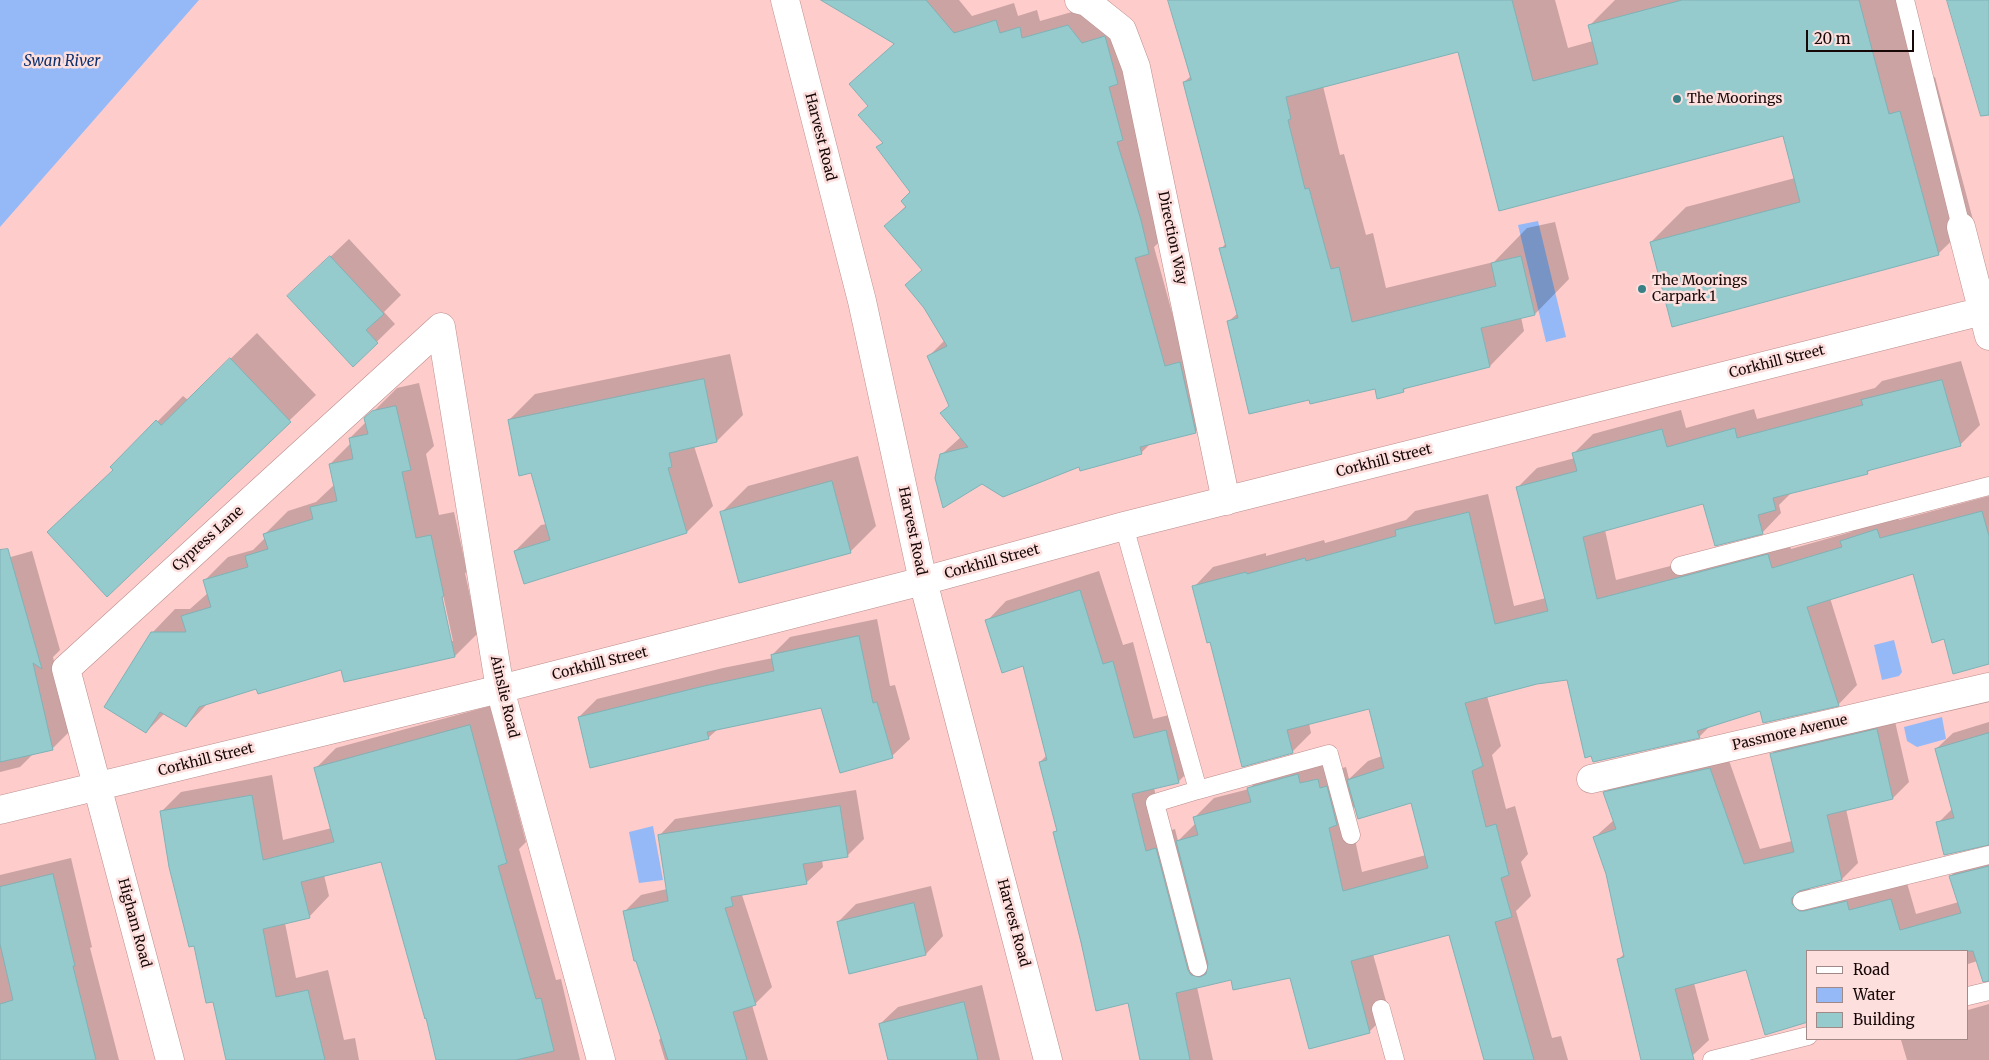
<!DOCTYPE html>
<style>
body{margin:0}
#map{position:relative;width:1989px;height:1060px;overflow:hidden;background:#fdcccb;font-family:Merriweather,serif}
canvas{display:block}
.legend{position:absolute;left:1806px;top:950px;width:162px;height:90px;box-sizing:border-box;background:#fddfde;border:1px solid #a18988;margin:0;padding:6px 9px;list-style:none;font-size:15px;color:#170808}
.legend li{display:flex;align-items:center;gap:10px;height:25px}
.legend b{width:25px;border:1px solid #a18988}
.scale{position:absolute;left:1806px;top:30px;width:108px;height:22px;box-sizing:border-box;border:2px solid #170808;border-top:0;padding-left:6px;font-size:15px;line-height:18px;white-space:nowrap;color:#170808;-webkit-text-stroke:4px #fddfde;paint-order:stroke}
</style>
<div id="map">
<canvas width="1989" height="1060"></canvas>
<ul class="legend">
<li><b style="height:6px;background:#fff"></b>Road</li>
<li><b style="height:14px;background:#95b9f7"></b>Water</li>
<li><b style="height:14px;background:#96cbce"></b>Building</li>
</ul>
<div class="scale">20 m</div>
</div>
<script>
const g = document.querySelector('canvas').getContext('2d');
g.lineJoin = 'round';
function paint(path, color) {
  g.fillStyle = color;
  g.fill(path, 'evenodd');
}
function strokePath(path, color, width, dash) {
  g.strokeStyle = color;
  g.lineWidth = width;
  g.lineCap = dash ? 'butt' : 'round';
  g.setLineDash(dash || []);
  g.stroke(path);
}
function label(font, color, halo, rows, align = 'center') {
  g.font = font + ' Merriweather,serif';
  g.lineWidth = 5;
  g.setLineDash([]);
  g.textBaseline = 'middle';
  g.strokeStyle = halo;
  g.fillStyle = color;
  for (const [text, x, y, turn = 0] of rows) {
    g.save();
    g.translate(x, y);
    g.rotate((+turn || 0) * Math.PI / 180);
    g.textAlign = isNaN(turn) ? turn : align;
    if (halo) g.strokeText(text, 0, 0);
    g.fillText(text, 0, 0);
    g.restore();
  }
}
const water = new Path2D(`
 M0 0H199L0 227Z
 M1538 221 1566 337 1546 342 1518 225Z
 M1894 640 1902 672 1899 676 1882 680 1874 645Z
 M1942 717 1946 739 1917 747 1907 741 1904 727Z
 M653 826 663 880 639 883 629 832Z`);
const shadow = new Path2D(`
 M844 0H959L972 16 1014 3 1018 16 1037 10 1040 21 1086 8 1122 19 1167 235 1154 247 1182 349 1213 414 1195 432 1151 443 1141 453 1080 465 941 455 961 437 950 405 929 356 945 340 925 307 906 285 923 269 886 226 907 205 911 191 878 148 884 142 869 105 851 84 895 43Z
 M1169 0H1555L1568 48 1593 41 1590 25 1615 0H1902L1923 81 1935 77 1973 220 1938 254 1651 242 1686 207 1795 178 1784 134 1500 209 1458 50 1323 86 1340 155 1344 154 1366 235 1373 233 1386 288 1494 262 1527 228 1555 222 1569 279 1535 314 1521 317 1524 331 1490 366 1407 387 1403 391 1376 387 1310 399 1229 321 1238 313 1221 249 1226 243 1184 82 1191 76Z
 M349 239 401 295 384 312 395 324 353 365 307 279Z
 M257 333 316 395 107 595 114 469 112 467 183 396 188 400Z
 M730 354 743 415 717 441 694 446 713 506 687 532 525 582 515 551 541 525 547 524 532 472 509 420 535 394Z
 M1961 361 1980 425 1960 445 1871 469 1867 473 1792 492 1779 505 1781 513 1762 533 1704 503 1605 530 1616 580 1787 536 1791 549 1851 532 1861 522 1896 511 1899 520 1989 496V662L1945 638 1914 572 1830 598 1857 685 1838 705 1761 709 1710 726 1699 737 1568 678 1537 683 1487 696 1501 746 1492 755 1506 809 1515 806 1528 854 1521 862 1531 896 1516 911 1552 1038 1561 1036 1568 1060H1492L1450 934 1373 954 1389 1012 1369 1032 1291 976 1232 979 1197 987 1213 1060H1142L1129 1002 1097 1009 1054 833 1058 829 1040 762 1047 755 1024 664 987 621 1006 601 1099 571 1123 645 1133 642 1153 719 1185 711 1198 762 1178 782 1154 788 1165 832 1175 829 1178 841 1196 823 1195 817 1214 798 1249 789 1268 769 1337 761 1339 769 1346 767 1349 779 1368 761 1382 756 1370 708 1309 723 1311 733 1292 752 1211 641 1194 587 1213 567 1266 553V556L1324 540 1325 543 1406 520 1415 511 1488 494 1514 606 1546 598 1518 487 1537 468 1575 458 1573 454 1593 434 1681 410 1686 428 1754 409 1757 419 1875 388 1882 381ZM1412 802 1426 855 1362 872 1349 812 1355 806Z
 M419 383 434 446 426 454 439 515 454 512 467 572 465 573 478 633 455 656 342 669 257 688 209 702 186 726 165 713 146 732 152 633 175 609H190L208 593 204 581 228 557 253 550 266 537 265 534 288 511 316 502 335 484 330 464 351 443 350 438 366 422V419L397 388ZM442 590 453 641H450L439 591Z
 M858 456 876 526 850 552 722 512 748 486Z
 M32 551 60 650 53 657 70 731 52 749 34 753 20 767 0 772V560Z
 M877 619 890 686 895 685 910 739 892 756 822 706 719 728 708 738 579 717 597 699 723 668 773 658 772 655 790 637Z
 M490 706 526 842 519 849 556 980 561 979 580 1060H438L427 1017 382 861 324 875 329 896 309 917 285 923 296 978 328 970 344 1040 355 1038 359 1060H228L214 1001 195 945 161 812 181 792 272 775 283 840 332 828 316 768 336 748Z
 M1893 713 1909 782 1893 798 1846 809 1858 863 1842 879 1808 887 1815 895 1863 885 1866 895 1907 883 1916 914 1959 902 1951 876 1967 860 1989 854V964L1987 958 1968 964V951H1808L1694 983 1709 1040 1692 1056 1677 1060H1642L1619 959 1624 954 1607 873 1595 837 1614 820 1605 793 1621 776 1726 752 1760 849 1792 841 1772 754 1788 738Z
 M1989 722V844L1938 823 1953 808 1936 749 1953 733Z
 M856 790 864 839 848 855 822 860 823 867 806 883 745 893 742 895 772 987 755 1004 752 1005 768 1060H665L659 1040 662 1037 625 911 641 895 667 889 659 836 675 819Z
 M71 858 92 947 90 948 119 1060H0V875Z
 M931 886 943 936 926 954 838 922 856 904Z
 M982 985 1000 1060H889L880 1024 898 1007Z
 M1989 1004V1060H1907L1901 1040 1903 1039H1968V1010Z`);
const building = new Path2D(`
 M821 0H926L954 33 996 20 1000 33 1020 27 1022 38 1068 25 1082 43 1105 36 1118 84 1109 87 1123 140 1117 142 1141 220 1149 254 1135 258 1165 366 1180 362 1196 433 1140 447 1142 454 1080 471 1079 467 1003 497 982 484 943 508 935 478 940 454 968 447 940 413 949 406 927 356 947 346 924 308 905 285 922 270 884 226 906 207 901 201 910 192 876 147 883 143 858 115 868 106 849 84 894 44Z
 M1168 0H1512L1533 81 1598 64 1588 25 1682 0H1859L1889 114 1900 111 1939 255 1672 327 1650 242 1800 202 1783 136 1499 211 1458 52 1286 97 1291 119 1288 120 1305 189 1309 188 1331 269 1339 267 1352 322 1496 286 1491 263 1521 256 1535 315 1481 328 1490 367 1403 389 1404 392 1377 399 1375 389 1310 404 1309 400 1249 414 1227 321 1238 318 1219 248 1226 247 1183 82 1191 80Z
 M1947 0H1989V115L1981 116Z
 M330 256 384 314 366 330 378 343 353 367 287 296Z
 M230 358 291 422 107 597 47 532 113 470 110 467 156 420 161 425Z
 M704 379 717 442 669 453 672 467 668 468 687 533 524 584 514 551 550 540 531 473 519 476 508 420Z
 M1942 380 1961 446 1867 471 1868 474 1773 498 1776 510 1758 515 1763 534 1715 546 1703 504 1583 537 1597 599 1768 554 1772 568 1842 547 1840 541 1877 529 1880 538 1982 511 1989 536V664L1953 674 1944 639 1932 643 1913 574 1807 607 1839 706 1763 723 1760 711 1697 731 1700 738 1593 762 1591 756 1585 758 1567 680 1537 684 1465 703 1483 766 1472 771 1486 827 1496 824 1509 875 1501 878 1512 917 1495 922 1534 1060H1484L1449 935 1351 961 1370 1033 1309 1049 1290 978 1233 990 1231 980 1176 993 1190 1060H1140L1128 1003 1096 1011 1081 942 1053 832 1057 831 1039 762 1047 760 1023 666 1002 673 985 620 1080 590 1103 664 1113 661 1134 738 1166 730 1179 783 1132 794 1146 851 1156 848 1188 970 1191 975 1200 977 1206 974 1208 964 1176 841 1198 835 1193 817 1251 802 1247 788 1298 774 1300 783 1318 779 1320 788 1327 786 1337 825 1329 828 1343 891 1428 868 1411 803 1358 819 1347 780 1384 768 1369 709 1287 730 1293 753 1242 767 1210 642 1207 643 1192 586 1246 572 1247 574 1305 558 1306 561 1396 536 1395 530 1469 512 1495 624 1548 611 1516 487 1577 471 1572 453 1662 429 1667 447 1735 428 1737 438 1863 405 1861 400Z
 M396 406 411 470 402 472 416 538 431 535 444 596 442 597 455 657 344 682 341 670 258 694 256 689 199 707 186 727 160 712 146 733 104 707 151 632H186L181 616 211 607 203 580 248 567 245 556 268 549 263 534 313 519 310 507 337 501 329 464 353 459 349 438 368 434 364 418 372 411Z
 M832 481 851 553 739 583 720 512Z
 M8 549 42 669 33 663 53 750 0 762V550Z
 M859 636 873 703 877 702 893 758 840 773 821 708 707 732 709 739 590 768 578 717 704 686 774 671 771 655Z
 M470 725 507 863 498 866 536 999 541 998 554 1051 516 1060H436L426 1018 425 1019 381 862 301 882 310 918 263 929 276 997 308 990 325 1060H226L213 1002 206 1003 194 946 189 947 169 867 160 811 252 795 263 860 334 842 314 768Z
 M1877 729 1893 799 1827 815 1842 880 1799 891 1792 898V904L1799 911H1804L1847 901 1849 910 1891 899 1900 930 1961 913 1949 876 1989 866V981L1983 982 1973 951H1808V1022L1765 1035 1746 970 1675 989 1694 1060H1641L1617 959 1624 957 1606 874 1593 837 1616 829 1603 792 1710 768 1744 864 1794 852 1770 754Z
 M1989 733V845L1944 855 1936 822 1954 818 1935 749Z
 M840 806 848 857 803 864 807 884 731 897 733 906 725 908 756 1005 733 1012 747 1060H668L636 961H634L623 911 668 901 658 835Z
 M53 874 75 966H73L96 1060H0V1004L13 1000 0 944V887Z
 M914 903 926 955 849 974 837 922Z
 M964 1002 978 1060H888L879 1024Z`);
const lane = new Path2D(`
 M1905 0 1961 227
 M1124 526 1198 790 1155 803 1198 967
 M1680 566 1989 486
 M1198 790 1329 754 1351 835
 M1802 901 1989 855
 M1968 996 1989 991
 M1381 1009 1395 1060
 M1712 1060 1808 1036`);
const street = new Path2D(`
 M1079 0 1087 2 1122 30 1136 67 1226 501
 M1961 227 1989 336
 M441 327 500 689 601 1060
 M1591 779 1989 687
 M0 810 500 689 923 581 1124 526 1983 311
 M170 1060 66 669 441 327`);
const secondary = new Path2D(`
 M785 0 862 301 923 581 1048 1060`);
const markers = [
 [1677,99,5,"#388085"],
 [1642,289,5,"#388085"]
];
const poiNames = [
 ["The Moorings",1687,99],
 ["The Moorings",1652,281],
 ["Carpark 1",1652,297]
];
const streetNames = [
 ["Harvest Road",820,137,76],
 ["Direction Way",1172,238,78],
 ["Corkhill Street",1777,362,-14],
 ["Corkhill Street",1384,461,-14],
 ["Harvest Road",912,531,78],
 ["Cypress Lane",208,539,-42],
 ["Corkhill Street",992,562,-15],
 ["Corkhill Street",600,664,-14],
 ["Ainslie Road",504,697,77],
 ["Passmore Avenue",1790,733,-13],
 ["Corkhill Street",206,760,-14],
 ["Higham Road",134,923,75],
 ["Harvest Road",1013,923,75]
];
const waterNames = [
 ["Swan River",62,62]
];
paint(water, '#95b9f7');
paint(shadow, '#0003');
paint(building, '#96cbce');
strokePath(building, '#7eb2b6', 1);
strokePath(lane, '#bb8e8c', 19);
strokePath(street, '#bb8e8c', 29);
strokePath(secondary, '#bb8e8c', 29);
strokePath(lane, '#fff', 18);
strokePath(street, '#fff', 28);
strokePath(secondary, '#fff', 28);
for (const [x, y, r, color] of markers) {
  const dot = new Path2D();
  dot.arc(x, y, r, 0, 2 * Math.PI);
  g.fillStyle = color;
  g.fill(dot);
  strokePath(dot, '#fddfde', 2);
}
label('14px', '#170808', '#fddfde', poiNames, 'left');
label('14px', '#170808', '#fddfde', streetNames);
label('italic 15px', '#0d306e', '#fddfde', waterNames);
</script>
